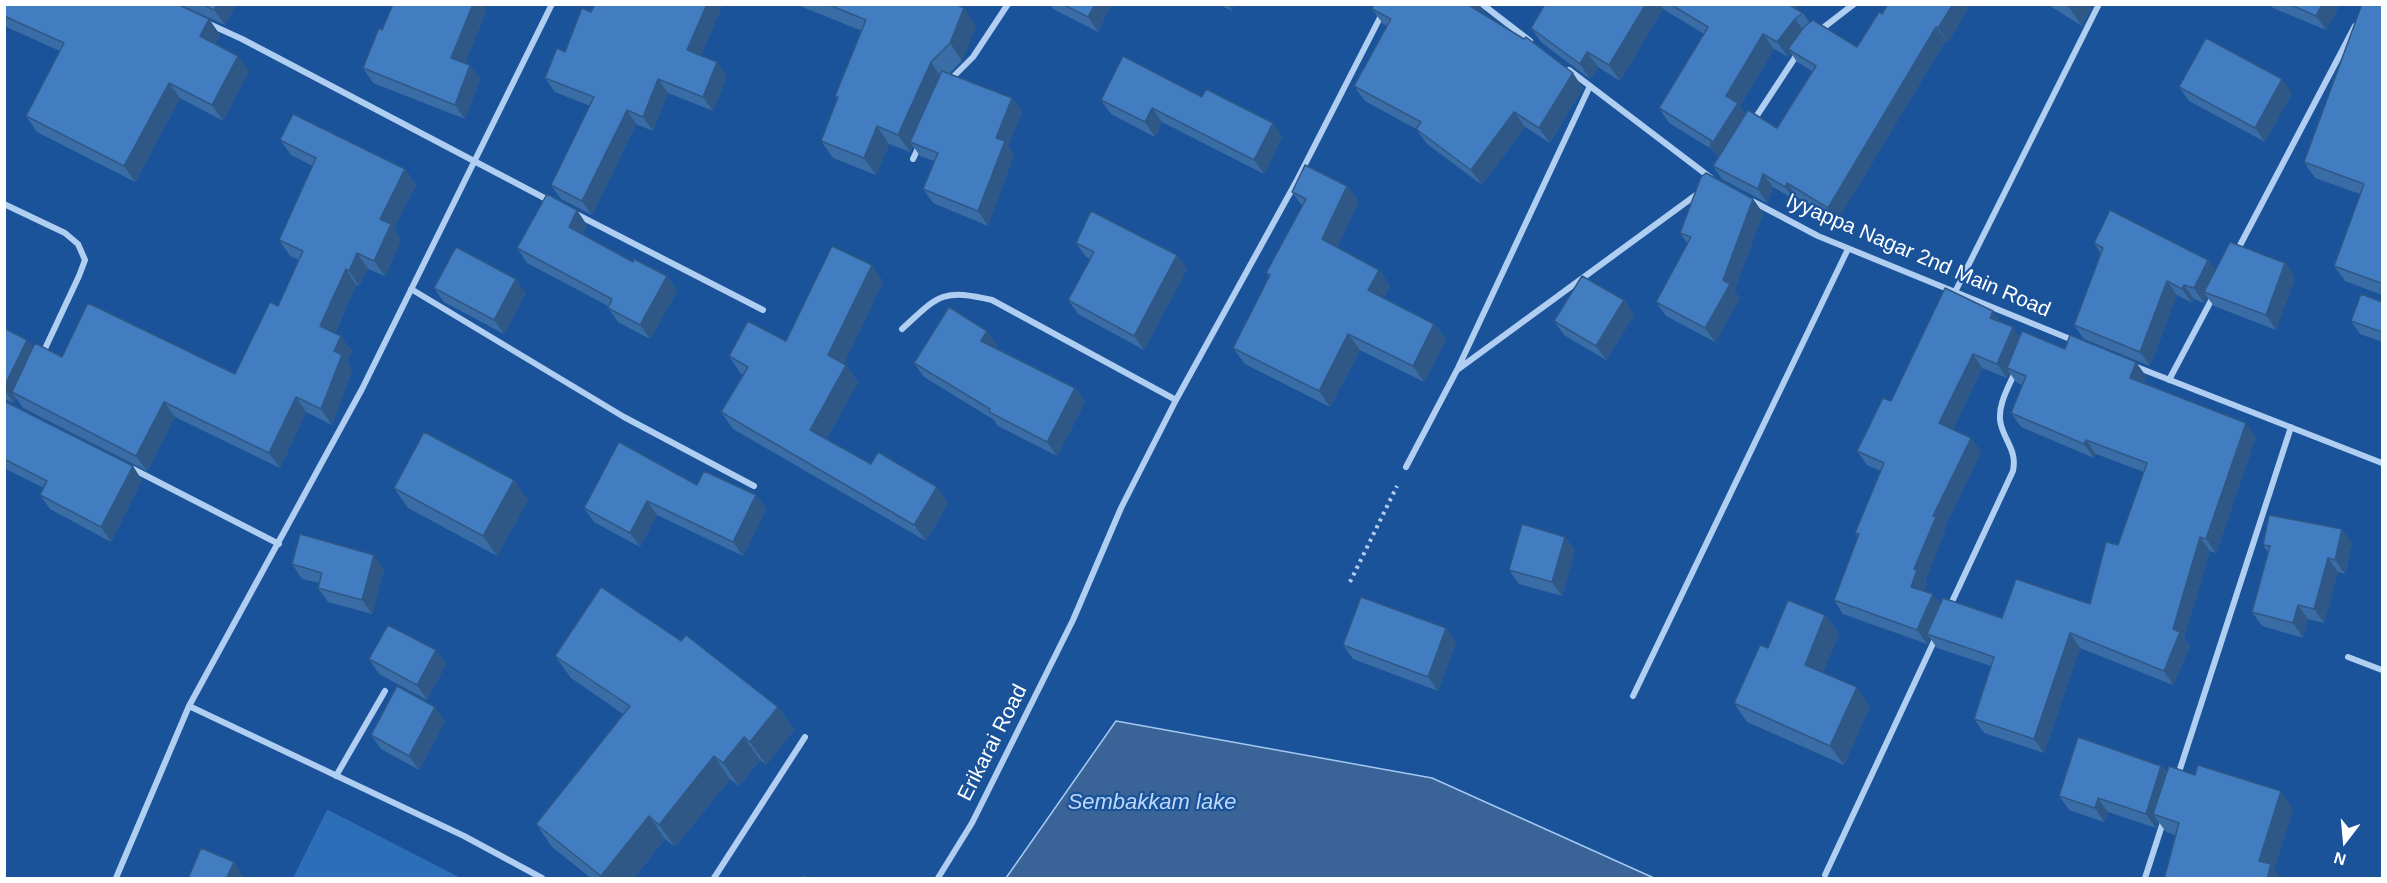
<!DOCTYPE html>
<style>
body{margin:0}
#map{position:relative;width:2387px;height:883px;overflow:hidden;background:#1a539a;font-family:Helvetica,sans-serif}
canvas{display:block}
.frame{position:absolute;inset:0;border:6px solid #fff;pointer-events:none}
.north{position:absolute;left:2315px;top:811px;width:60px;height:60px;-webkit-text-stroke:4px #1a539a;paint-order:stroke;rotate:196deg;font-size:16px;font-weight:700;line-height:24px;text-align:center;color:#fff}
.north::after{content:'';display:block;margin:auto;width:21px;height:27px;background:#fff;clip-path:polygon(50% 0,100% 100%,50% 72%,0 100%)}
</style>
<div id="map">
<canvas width="2387" height="883"></canvas>
<div class="frame"></div>
<div class="north">N</div>
</div>
<script>
const g = document.querySelector('canvas').getContext('2d');
g.lineJoin = 'round';
function paint(path, color) {
  g.fillStyle = color;
  g.fill(path, 'evenodd');
}
function strokePath(path, color, width, dash) {
  g.strokeStyle = color;
  g.lineWidth = width;
  g.lineCap = dash ? 'butt' : 'round';
  g.setLineDash(dash || []);
  g.stroke(path);
}
function label(font, color, halo, rows, align = 'center') {
  g.font = font + ' Helvetica,sans-serif';
  g.lineWidth = 4.5;
  g.setLineDash([]);
  g.textBaseline = 'middle';
  g.strokeStyle = halo;
  g.fillStyle = color;
  for (const [text, x, y, turn = 0] of rows) {
    g.save();
    g.translate(x, y);
    g.rotate((+turn || 0) * Math.PI / 180);
    g.textAlign = isNaN(turn) ? turn : align;
    if (halo) g.strokeText(text, 0, 0);
    g.fillText(text, 0, 0);
    g.restore();
  }
}
const green = new Path2D(`
 M327 810H328L461 878H293Z`);
const water = new Path2D(`
 M1116 721 1432 778 1654 878H1006Z`);
const path = new Path2D(`
 M1350 582 1397 486`);
const minor = new Path2D(`
 M1482 4 1530 41
 M207 23 242 39 552 202
 M1819 31 1854 4
 M1569 70 1711 178
 M950 80 973 57 1008 4
 M1754 120 1798 53
 M913 159 919 146
 M1752 201 1818 236 2075 341
 M4 204 65 233 78 244 85 260 79 276 42 355
 M574 213 763 310
 M2237 251 2355 26
 M411 289 624 417 754 486
 M1955 292 2099 4
 M902 329C938 296 941 288 992 300L1176 400
 M2134 366 2382 463
 M1458 368 1590 86
 M2169 380 2214 295
 M1406 467 1457 370 1700 192
 M131 468 279 544
 M1950 606 2013 471C2017 451 2006 443 2001 425 1996 407 2009 386 2016 370
 M2348 657 2382 670
 M1633 696 1848 249
 M189 706 464 836 542 878
 M2178 775 2291 427
 M336 776 385 691
 M1825 875 1936 637
 M116 878 189 706 362 389 552 4
 M714 878 805 737
 M938 878 972 823 1073 620 1121 508 1176 400 1296 182 1387 4
 M2145 878 2164 819`);
const wall = new Path2D(`
 M4 4 209 19 220 35 215 44 249 71 223 121 180 98 135 182 37 132 26 116 60 51 4 26Z
 M179 4H236L225 25Z
 M723 4 701 55 727 76 713 111 668 93 653 131 636 124 592 215 561 199 551 185 590 106 555 92 545 78 565 52 591 12Z
 M795 4H955L964 8 976 26 962 61 949 74 1012 98 1022 112 1008 146 1014 155 988 226 933 203 923 189 934 161 920 156 913 146 910 152 889 144 876 175 833 158 821 141 837 99 835 96 862 31Z
 M1050 4H1111L1098 32 1053 9Z
 M1218 4H1235L1232 11Z
 M1545 4H1799L1796 9 1803 13 1810 23 1857 47 1888 4H1971L1948 42 1946 40 1837 221 1797 197 1795 200 1773 187 1767 203 1722 179 1713 166 1718 157 1713 150 1669 123 1659 108 1704 34 1663 9 1620 81 1598 67 1590 79 1542 43 1531 28ZM1774 49 1788 57 1791 53 1797 62 1812 71 1777 128 1745 114 1740 106Z
 M2047 4H2093L2082 26Z
 M2271 4H2340L2326 30 2273 8Z
 M2382 4V295L2345 281 2334 266 2360 194 2315 178 2304 162Z
 M487 9 465 63 480 79 465 119 373 83 363 68 382 30Z
 M1372 9 1485 13V15L1583 88 1550 143 1525 127 1482 185 1427 144 1416 129 1365 101 1354 86 1387 26 1383 24Z
 M2179 87 2292 93 2265 142 2189 101Z
 M1202 97 1273 123 1282 137 1264 174 1162 122 1155 137 1111 114 1101 100Z
 M280 140 405 169 416 185 394 228 401 240 385 276 368 269 359 286 356 285 335 333 352 351 347 362 352 370 332 425 306 412 280 468 175 417 147 471 23 408 16 398 14 403 4 399V328L27 340 33 348 62 357 235 374 278 306 299 260 290 256 279 240 313 166 291 155Z
 M1347 186 1359 202 1337 247 1379 270 1390 286 1383 298 1434 324 1446 340 1424 382 1360 350 1330 407 1245 364 1233 348 1269 278 1266 273 1302 206 1292 192Z
 M1753 199 1763 213 1734 291 1740 298 1715 342 1666 316 1656 302 1688 244 1680 233Z
 M587 225 582 235 633 262 667 276 677 291 650 339 618 322 608 308V306L527 263 517 248Z
 M1076 243 1177 255 1187 269 1144 350 1078 314 1068 300 1090 259 1086 257Z
 M2094 243 2208 260 2215 270 2285 263 2295 277 2276 330 2214 306 2207 297 2204 303 2194 299 2192 303 2177 295 2150 366 2084 339 2074 325 2101 254Z
 M872 265 883 282 844 363 858 382 826 439 871 464 937 487 948 503 926 541 733 429 721 412 744 375 740 373 729 356 786 341Z
 M434 288 526 293 504 334 444 302Z
 M1624 300 1634 315 1606 360 1564 335 1554 321Z
 M2382 302V342L2360 334 2351 321Z
 M2001 322 2020 337 2065 349 2146 376 2143 383 2256 437 2216 553 2210 551 2184 638 2190 646 2173 685 2080 648 2044 753 1984 733 1974 719 1991 666 1937 648 1930 638 1927 644 1843 614 1834 600 1858 537 1855 533 1881 471 1867 465 1857 451 1891 401ZM1982 368 2007 378 2009 372 2016 382 2022 385 2011 413 2021 427 2094 458 2096 454 2144 472 2118 545 2090 604 2002 618 1940 604 1924 591 1927 584 1925 581 1945 531 1944 529 1981 452 1971 438 1953 429Z
 M987 331 997 345 995 348 1075 388 1085 402 1057 456 998 426 994 420 924 377 914 363Z
 M4 401 142 480 111 542 50 509 40 495 44 488 4 468Z
 M697 485 756 495 766 509 743 556 657 515 640 547 594 522 584 508Z
 M394 488 528 500 497 556 408 508Z
 M1565 537 1575 551 1562 596 1519 584 1509 570Z
 M2352 543 2345 574 2338 572 2324 623 2308 619 2303 638 2262 626 2252 612 2268 552 2263 545Z
 M292 564 384 569 372 614 328 602 318 588 319 583 302 579Z
 M1825 615 1839 634 1823 672 1870 706 1844 765 1747 722 1734 703 1768 648Z
 M1446 628 1456 642 1438 691 1353 659 1343 645Z
 M436 650 446 664 427 700 379 674 369 659Z
 M555 656 778 707 794 730 766 765 760 760 739 786 730 779 675 847 665 839 633 879H592L552 847 536 824 623 714 571 678Z
 M445 721 419 770 381 749 371 735Z
 M2161 766 2167 773 2293 809 2274 869 2166 832 2158 821 2156 828 2108 812 2104 822 2069 810 2059 796Z`);
const shadedWall = new Path2D(`
 M217 4H236L225 25 214 10Z
 M473 4H484L487 9 461 72 451 58Z
 M707 4H723L697 64 687 50Z
 M1095 4H1111L1098 32 1088 17Z
 M1227 4H1235L1232 11Z
 M1471 4H1479L1485 13 1481 21 1470 6Z
 M1646 4H1660L1663 9 1620 81 1609 65Z
 M1785 4H1799L1792 16Z
 M1953 4H1971L1948 42 1938 28Z
 M2069 4H2093L2082 26 2068 6Z
 M2322 4H2340L2326 30 2316 16Z
 M964 8 976 26 962 61 950 43Z
 M209 19 220 35 211 52 200 36Z
 M1795 19 1806 34 1788 49 1791 53 1788 57 1777 42Z
 M1936 27 1946 40 1837 221 1828 208Z
 M1763 34 1774 49 1740 106 1748 118 1721 162 1710 147 1726 96Z
 M1587 52 1598 67 1590 79 1580 64Z
 M238 56 249 71 223 121 212 105Z
 M717 62 727 76 713 111 703 97Z
 M931 62 943 80 910 142 913 146 910 152 898 135Z
 M470 65 480 79 465 119 455 105Z
 M1573 73 1583 88 1550 143 1539 128Z
 M658 79 668 93 653 131 643 117Z
 M2282 79 2292 93 2265 142 2255 128Z
 M169 83 180 98 135 182 124 166Z
 M1012 98 1022 112 1008 146 1014 155 988 226 978 211 996 138Z
 M1152 108 1162 122 1155 137 1145 122Z
 M627 110 636 124 592 215 582 201Z
 M1514 112 1525 127 1482 185 1471 170Z
 M1273 123 1282 137 1264 174 1254 160Z
 M877 126 889 144 876 175 864 158Z
 M405 169 416 185 394 228 401 240 385 276 374 261 380 219Z
 M1763 174 1773 187 1767 203 1758 189Z
 M1787 183 1797 197 1795 200 1785 187Z
 M1347 186 1359 202 1333 255 1322 239Z
 M1753 199 1763 213 1734 291 1740 298 1715 342 1705 328Z
 M577 210 587 225 579 241 569 227Z
 M357 253 368 269 359 286 349 271Z
 M1177 255 1187 269 1144 350 1134 336Z
 M2208 260 2218 274 2204 292 2207 297 2204 303 2194 288Z
 M2285 263 2295 277 2276 330 2266 315Z
 M872 265 883 282 840 372 828 355Z
 M346 269 356 285 331 341 320 326Z
 M1379 270 1390 286 1379 306 1368 290Z
 M667 276 677 291 650 339 640 325Z
 M516 279 526 293 504 334 494 320Z
 M2167 281 2177 295 2150 366 2140 352Z
 M2184 285 2194 299 2192 303 2182 289Z
 M1624 300 1634 315 1606 360 1596 346Z
 M1993 311 2003 325 1990 318Z
 M1434 324 1446 340 1424 382 1413 366Z
 M2013 327 2022 341 2007 368 2009 372 2007 378 1997 364Z
 M987 331 997 345 991 355 981 341Z
 M1348 334 1360 350 1330 407 1319 391Z
 M341 336 352 351 347 362 352 370 332 425 321 409 334 351Z
 M27 340 37 354 12 392 16 398 14 403 4 390V387Z
 M1973 354 1982 368 1949 437 1939 423Z
 M2136 362 2146 376 2140 392 2130 378Z
 M846 365 858 382 822 446 810 430Z
 M1075 388 1085 402 1057 456 1047 442Z
 M296 397 306 412 280 468 269 453Z
 M164 402 175 417 147 471 136 456Z
 M2246 423 2256 437 2216 553 2206 539Z
 M1971 438 1981 452 1944 529 1945 531 1925 581 1927 584 1921 601 1911 587 1914 569 1933 516Z
 M2086 440 2096 454 2094 458 2084 444Z
 M133 466 142 480 111 542 101 527Z
 M514 480 528 500 497 556 483 536Z
 M937 487 948 503 926 541 914 525Z
 M756 495 766 509 743 556 733 542Z
 M647 501 657 515 640 547 630 533Z
 M2342 529 2352 543 2345 574 2335 560Z
 M1565 537 1575 551 1562 596 1552 582Z
 M2200 537 2210 551 2184 638 2190 646 2173 685 2164 671 2173 629Z
 M374 555 384 569 372 614 362 600Z
 M2328 558 2338 572 2324 623 2314 609Z
 M1933 594 1943 608 1927 634 1930 638 1927 644 1917 630Z
 M2298 605 2308 619 2303 638 2293 623Z
 M1825 615 1839 634 1819 683 1805 665Z
 M1446 628 1456 642 1438 691 1428 677Z
 M2070 633 2080 648 2044 753 2034 739Z
 M436 650 446 664 427 700 417 685Z
 M1857 687 1870 706 1844 765 1830 746Z
 M435 707 445 721 419 770 409 756Z
 M778 707 794 730 766 765 750 742Z
 M744 737 760 760 739 786 723 763Z
 M714 756 730 779 675 847 659 825Z
 M2161 766 2171 780 2153 814 2158 821 2156 828 2146 814Z
 M2281 791 2293 809 2274 869 2281 879H2267L2259 861Z
 M2098 798 2108 812 2104 822 2095 808Z
 M649 816 665 839 633 879H603L601 876Z
 M234 862 243 877V879H226Z`);
const building = new Path2D(`
 M4 4H177L209 19 200 36 238 56 212 105 169 83 124 166 26 116 64 43 4 16Z
 M202 4H217L214 10Z
 M393 4H473L451 58 470 65 455 105 363 68 379 28 382 30Z
 M595 4H707L687 50 717 62 703 97 658 79 643 117 627 110 582 201 551 185 594 97 545 78 557 48 565 52 582 8 591 12Z
 M827 4H955L964 8 950 43 931 62 898 135 877 126 864 158 821 141 838 97 835 96 866 20Z
 M1062 4H1095L1088 17Z
 M1374 4H1471L1470 6 1524 39 1526 37 1573 73 1539 128 1514 112 1471 170 1416 129 1421 122 1354 86 1391 19 1372 9Z
 M1545 4H1646L1609 65 1587 52 1580 64 1531 28Z
 M1670 4H1788L1803 13 1795 19 1777 42 1763 34 1726 96 1738 103 1710 147 1712 141 1659 108 1708 27Z
 M1888 4H1953L1938 28 1936 27 1828 208 1787 183 1785 187 1763 174 1758 189 1713 166 1748 110 1777 128 1816 66 1788 49 1804 27 1813 20 1857 47 1879 12 1882 14Z
 M2289 4H2322L2316 16Z
 M2362 4H2382V280L2381 283 2334 266 2364 184 2304 162Z
 M2206 38 2282 79 2255 128 2179 87Z
 M1123 56 1202 97 1206 89 1273 123 1254 160 1152 108 1145 122 1101 100Z
 M942 71 1012 98 996 138 1005 141 978 211 923 189 938 153 910 142Z
 M293 114 405 169 380 219 391 224 374 261 357 253 349 271 346 269 320 326 341 336 334 351 342 355 321 409 296 397 269 453 164 402 136 456 12 392 35 343 62 357 88 303 235 374 270 302 278 306 303 251 279 240 316 158 280 140Z
 M1305 165 1347 186 1322 239 1379 270 1368 290 1434 324 1413 366 1348 334 1319 391 1233 348 1270 275 1266 273 1306 199 1292 192Z
 M1706 173 1753 199 1723 280 1730 284 1705 328 1656 302 1691 237 1680 233 1701 177Z
 M547 194 577 210 569 227 633 262 634 259 667 276 640 325 608 308 612 299 517 248Z
 M2110 210 2208 260 2194 288 2184 285 2182 289 2167 281 2140 352 2074 325 2103 248 2094 243Z
 M1091 211 1177 255 1134 336 1068 300 1094 252 1076 243Z
 M2230 242 2285 263 2266 315 2204 292Z
 M832 246 872 265 828 355 846 365 810 430 871 464 878 452 937 487 914 525 721 412 748 367 729 356 748 321 786 341Z
 M456 247 516 279 494 320 434 288Z
 M1582 276 1624 300 1596 346 1554 321Z
 M1945 288 1993 311 1990 318 2013 327 1997 364 1973 354 1939 423 1971 438 1933 516 1936 517 1914 569 1917 570 1911 587 1933 594 1917 630 1834 600 1859 534 1855 533 1884 463 1857 451 1883 398 1891 401Z
 M2361 294 2382 302V332L2351 321Z
 M949 307 987 331 981 341 1075 388 1047 442 989 412 990 409 914 363Z
 M4 328 27 340 4 387Z
 M2022 331 2065 349 2070 335 2136 362 2130 378 2246 423 2206 539 2200 537 2173 629 2180 632 2164 671 2070 633 2034 739 1974 719 1994 657 1927 634 1943 598 2002 618 2016 579 2090 604 2106 542 2118 545 2147 463 2086 440 2084 444 2011 413 2026 376 2007 368Z
 M4 401 133 466 101 527 40 495 47 481 4 459Z
 M424 432 514 480 483 536 394 488Z
 M619 442 697 485 704 471 756 495 733 542 647 501 630 533 584 508Z
 M2269 515 2342 529 2335 560 2328 558 2314 609 2298 605 2293 623 2252 612 2270 546 2263 545Z
 M1522 524 1565 537 1552 582 1509 570Z
 M300 534 374 555 362 600 318 588 322 573 292 564Z
 M601 587 681 641 686 635 778 707 750 742 744 737 723 763 714 756 659 825 649 816 601 876 536 824 630 706 555 656Z
 M1361 597 1446 628 1428 677 1343 645Z
 M1788 600 1825 615 1805 665 1857 687 1830 746 1734 703 1760 645 1768 648Z
 M388 625 436 650 417 685 369 659Z
 M397 686 435 707 409 756 371 735Z
 M2078 737 2161 766 2146 814 2098 798 2095 808 2059 796Z
 M2198 765 2281 791 2259 861 2271 864 2267 879H2164L2179 823 2153 814 2169 766 2195 775Z
 M201 848 234 862 226 879H188Z
 M804 875 810 879H802Z`);
const streetNames = [
 ["Iyyappa Nagar 2nd Main Road",1918,256,23],
 ["Erikarai Road",993,743,-63]
];
const waterNames = [
 ["Sembakkam lake",1152,803]
];
paint(green, '#2d6eb8');
paint(water, '#3a6397');
strokePath(water, '#a3c9f3', 1.5);
strokePath(path, '#b0cef1', 4, [3, 4.5]);
strokePath(minor, '#b0cef1', 6);
paint(wall, '#3a6ca6');
paint(shadedWall, '#2f5887');
paint(building, '#437dc1');
strokePath(building, '#2f5887', 1.5);
label('21px', '#fff', '#1a539a', streetNames);
label('italic 22px', '#bdd8f8', '#1a539a', waterNames);
</script>
